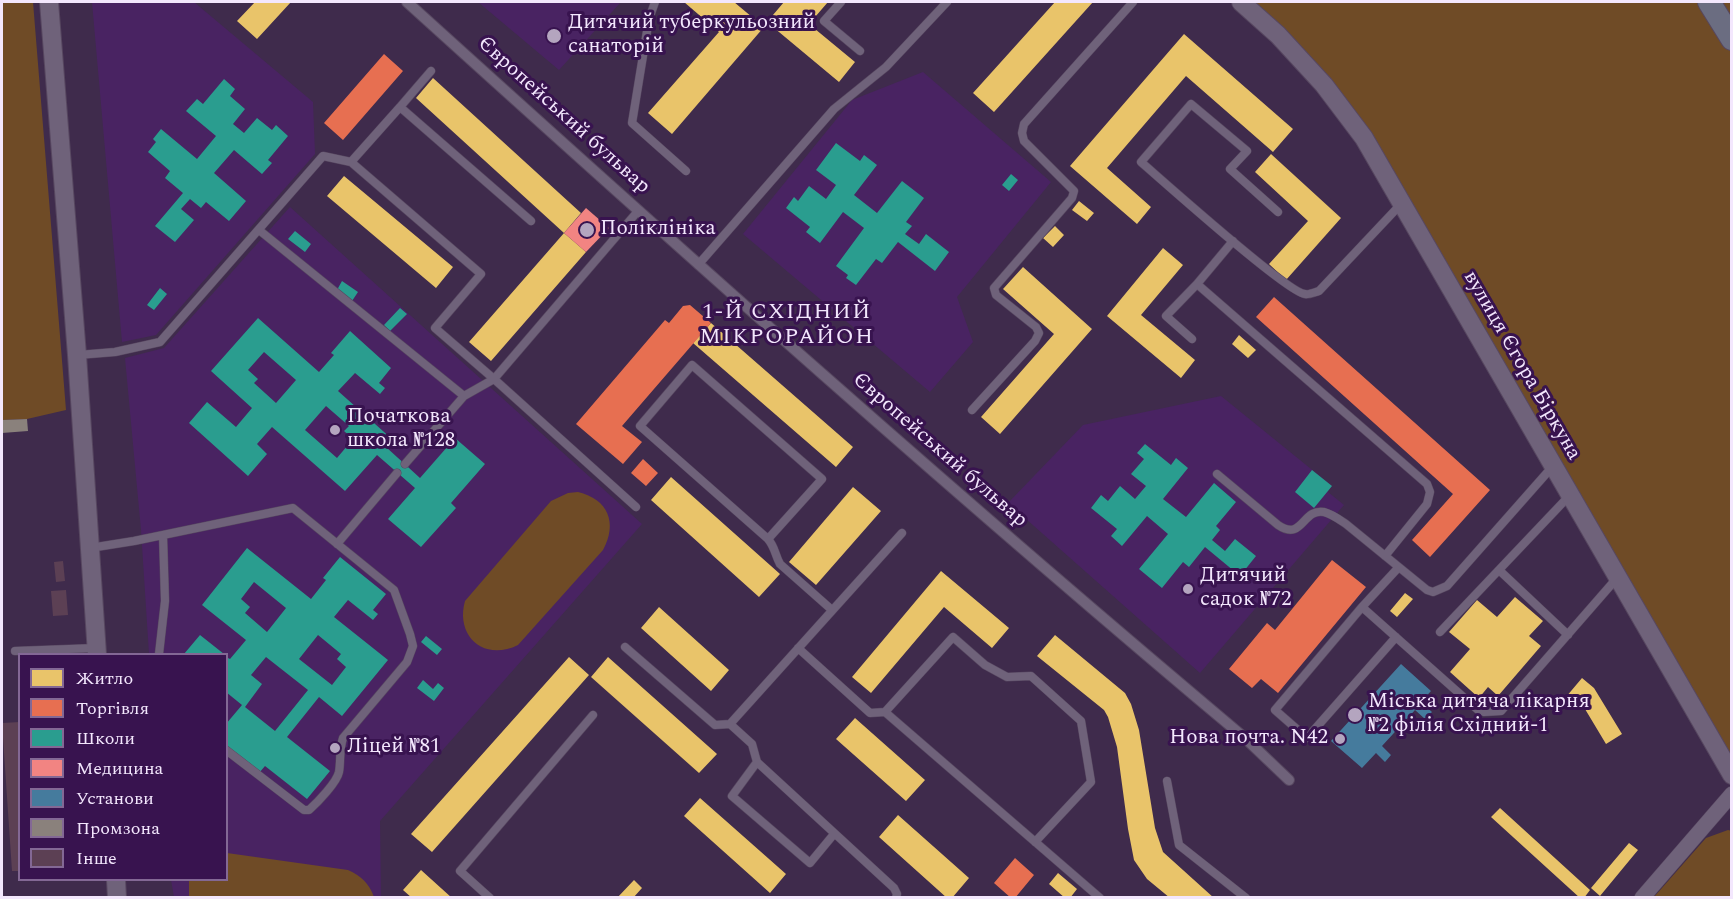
<!DOCTYPE html>
<meta charset="utf-8">
<style>
body{margin:0}
#map{position:relative;width:1733px;height:899px;overflow:hidden;background:#3f2b4c;font-family:Spectral,serif}
canvas{display:block}
.frame{position:absolute;inset:0;border:3px solid #f3e7fd;pointer-events:none}
.legend{position:absolute;left:18px;top:653px;width:210px;height:228px;box-sizing:border-box;background:#38134f;border:2px solid #836895;margin:0;padding:8px 10px;list-style:none;font-size:18px;color:#f3e7fd}
.legend li{display:flex;align-items:center;gap:12px;height:30px}
.legend b{width:30px;border:2px solid #836895}
</style>
<div id="map">
<canvas width="1733" height="899"></canvas>
<div class="frame"></div>
<ul class="legend">
<li><b style="height:16px;background:#e9c46a"></b>Житло</li>
<li><b style="height:16px;background:#e76f51"></b>Торгівля</li>
<li><b style="height:16px;background:#2a9d8f"></b>Школи</li>
<li><b style="height:16px;background:#f28482"></b>Медицина</li>
<li><b style="height:16px;background:#457b9d"></b>Установи</li>
<li><b style="height:16px;background:#8a817c"></b>Промзона</li>
<li><b style="height:16px;background:#5c4054"></b>Інше</li>
</ul>
</div>
<script>
const g = document.querySelector('canvas').getContext('2d');
g.lineJoin = 'round';
function paint(path, color) {
  g.fillStyle = color;
  g.fill(path, 'evenodd');
}
function strokePath(path, color, width, dash) {
  g.strokeStyle = color;
  g.lineWidth = width;
  g.lineCap = dash ? 'butt' : 'round';
  g.setLineDash(dash || []);
  g.stroke(path);
}
function label(font, color, halo, rows, align = 'center') {
  g.font = font + ' Spectral,serif';
  g.lineWidth = 6;
  g.setLineDash([]);
  g.textBaseline = 'middle';
  g.strokeStyle = halo;
  g.fillStyle = color;
  for (const [text, x, y, turn = 0] of rows) {
    g.save();
    g.translate(x, y);
    g.rotate((+turn || 0) * Math.PI / 180);
    g.textAlign = isNaN(turn) ? turn : align;
    if (halo) g.strokeText(text, 0, 0);
    g.fillText(text, 0, 0);
    g.restore();
  }
}
const built = new Path2D(`
 M92 2H194L313 102 315 154 156 335 122 342Z
 M478 2H621L559 70Z
 M923 72 1051 182 957 297 973 342 930 392 743 234 852 100Z
 M290 207 642 524 380 821 381 897H174L171 880H226V654H149L141 530 125 358 164 348Z
 M1221 396 1332 486 1328 492 1344 505 1200 673 1008 503 1083 425Z`);
const green = new Path2D(`
 M2 2H33L66 410 27 419 2 420Z
 M1241 2H1731V775L1364 138Z
 M578 492C608 499 618 523 603 550L518 645C484 662 455 636 465 601L551 501 568 493Z
 M1728 830 1732 831 1731 897H1654L1706 838Z
 M227 853 348 870C361 876 369 883 374 897H189V880H226Z`);
const homes = new Path2D(`
 M255 2H291L257 39 237 21Z
 M684 2H734L764 27 672 134 648 113 719 32Z
 M784 2H828L809 24 855 62 839 82 767 22Z
 M1055 2H1093L994 112 973 93Z
 M1184 34 1293 129 1273 152 1186 76 1107 168 1151 207 1137 224 1070 166Z
 M433 78 581 213 564 233 586 252 491 361 469 342 564 233 416 98Z
 M1271 154 1341 218 1286 280 1269 264 1308 221 1255 172Z
 M344 176 453 267 436 288 327 196Z
 M1079 201 1094 213 1087 221 1072 210Z
 M1055 226 1064 235 1053 247 1043 238Z
 M1163 248 1183 265 1141 315 1195 360 1181 378 1107 316Z
 M1023 267 1092 329 1000 434 981 417 1054 334 1003 289Z
 M711 323 853 447 836 467 693 343Z
 M1239 335 1256 350 1248 358 1232 344Z
 M671 477 780 574 759 597 651 500Z
 M853 487 881 511 816 585 789 562Z
 M941 571 1009 628 992 648 944 607 871 693 852 677Z
 M1405 593 1413 599 1397 617 1390 611Z
 M1515 597 1543 621 1529 636 1541 646 1498 696 1488 687 1479 698 1450 672 1470 649 1449 632 1477 600 1497 617Z
 M659 607 729 670 711 691 641 628Z
 M1055 635 1125 693 1131 704 1139 730 1155 828 1163 852 1214 898H1170L1147 879 1134 860 1128 829 1117 747 1108 717 1104 710 1037 656Z
 M569 657 589 675 432 852 411 834Z
 M608 657 717 754 699 773 591 677Z
 M1582 678 1594 688 1622 734 1606 744 1582 704 1579 707 1566 697Z
 M855 718 925 780 906 801 836 739Z
 M700 798 786 874 770 893 684 816Z
 M1500 808 1590 890 1584 898H1580L1491 817Z
 M898 815 969 878 952 898H947L879 837Z
 M1629 843 1638 850 1600 896 1591 888Z
 M421 870 452 898H412L403 890Z
 M1058 873 1077 889 1070 898H1065L1049 884Z
 M634 880 642 888 633 898H617Z`);
const shops = new Path2D(`
 M384 54 403 71 343 140 324 123Z
 M1274 297 1490 490 1430 557 1412 540 1453 494 1256 317Z
 M690 305 711 323 622 426 642 442 623 464 576 424 665 320 669 323 683 306Z
 M643 459 658 473 646 486 631 473Z
 M1332 560 1366 587 1278 693 1261 679 1252 688 1229 669 1267 623 1275 630Z
 M1015 858 1034 875 1015 898H1011L994 883Z`);
const schools = new Path2D(`
 M224 79 235 89 230 96 245 109 233 124 244 133 257 118 272 130 276 125 288 136 268 160 272 163 262 174 234 150 214 173 246 201 229 221 206 202 201 208 190 199 181 209 194 220 175 242 155 226 183 193 165 178 170 171 148 152 156 142 153 139 161 129 197 159 216 136 186 111 197 99 203 104Z
 M836 143 860 161 864 155 877 165 854 195 877 213 902 181 924 198 906 222 912 226 905 234 919 244 926 234 949 252 935 271 898 242 882 263 876 259 856 285 846 278 848 275 836 266 864 228 843 212 820 243 806 232 810 227 786 208 794 197 798 201 809 186 826 199 836 185 816 170Z
 M1011 174 1018 180 1009 191 1002 185Z
 M295 231 311 244 305 252 288 239Z
 M342 281 358 292 352 301 337 290Z
 M160 288 167 294 154 310 147 305Z
 M400 308 407 314 390 331 384 325Z
 M258 318 319 372 334 355 331 353 350 331 391 368 379 383 385 388 380 394 355 373 338 391 393 440 386 447 420 478 455 438 485 464 451 503 456 508 421 547 388 519 415 488 377 455 345 491 272 427 257 444 267 454 248 476 189 423 207 402 236 427 252 408 211 371ZM264 352 296 380 276 403 254 383 258 379 248 370ZM326 406 349 426 344 431 353 439 337 458 305 430Z
 M1145 444 1171 465 1176 458 1188 468 1163 499 1186 517 1214 483 1236 502 1216 526 1220 530 1212 540 1225 551 1235 539 1256 556 1240 576 1205 547 1189 567 1183 562 1162 588 1139 569 1168 534 1147 516 1122 546 1111 536 1117 529 1091 508 1101 495 1108 501 1120 486 1135 499 1146 486 1131 474 1144 459 1137 453Z
 M1312 470 1332 486 1314 508 1295 492Z
 M247 548 311 599 326 580 323 578 340 557 386 594 373 610 378 614 373 620 348 600 334 617 388 660 342 716 319 697 287 737 330 771 307 799 265 766 259 773 226 747V724L242 705 226 692V657L230 659 246 640 202 605ZM254 582 286 608 267 632 245 613 250 607 241 599ZM318 635 341 654 337 659 346 667 332 685 299 659ZM266 657 308 690 275 731 245 707 262 684 251 675Z
 M200 635 224 654H184Z
 M426 636 442 649 437 655 421 642Z
 M423 680 433 689 438 683 444 688 434 701 417 688Z`);
const health = new Path2D(`
 M586 208 609 228 586 252 564 233Z`);
const public = new Path2D(`
 M1401 664 1431 691 1421 702 1432 712 1425 719 1415 710 1382 746 1391 755 1385 762 1376 753 1362 768 1331 741Z`);
const industry = new Path2D(`
 M27 419 28 431 2 433V420Z`);
const building = new Path2D(`
 M63 561 65 581 56 582 54 562Z
 M66 590 68 615 53 616 51 591Z
 M20 722V871H12L2 723Z`);
const service = new Path2D(`
 M655 2 649 19 632 123 686 171
 M841 2 824 21 860 51
 M400 107 431 71
 M1278 212 1230 169 1247 151 1191 104 1141 162C1163 181 1288 293 1305 294 1309 295 1315 292 1319 291L1401 204
 M531 221 400 107 351 162 481 274 435 328 494 379 636 507
 M259 230 464 396 405 464
 M698 265 834 109 886 67 947 2
 M1197 284 1233 241
 M1192 339 1166 316 1197 284 1427 484 1430 492 1427 504 1385 556
 M78 355 115 352 160 342 323 156 351 162
 M692 365 822 479 768 539 640 426Z
 M464 396 494 379 638 211
 M972 410 1035 341 1039 333 1036 327 996 295 994 288 1072 198 1074 191 1024 141 1022 133 1024 124 1133 2
 M1217 474 1278 525C1303 542 1302 508 1324 512 1332 514 1340 520 1346 524L1427 590 1433 592 1447 586 1553 466
 M768 539C775 547 775 555 780 564L832 610
 M337 544 397 473
 M90 548 134 541 293 508 394 590 410 634 413 646 407 662 343 738C339 750 341 760 339 772 337 782 318 802 309 810H304L226 750
 M1398 568 1362 607 1478 710 1484 712 1501 711 1617 578
 M1499 570 1568 635
 M1362 607 1275 710 1307 738 1396 637
 M1440 632 1570 495
 M625 647 715 725 730 724 902 533
 M798 648 870 713 885 712
 M15 651 96 648
 M159 654 165 601 163 535
 M730 724 752 744 757 762 894 888 897 894 896 898
 M757 762 732 796 810 863 834 834
 M1167 781 1179 845 1246 898
 M1035 842 1091 782 1081 721 1031 676 1007 677 985 665 953 637 885 712 1100 898
 M490 898 460 871 593 715`);
const pedestrian = new Path2D(`
 M407 2C683 252 961 500 1246 739L1289 780`);
const minor = new Path2D(`
 M1642 898 1732 794`);
const tertiary = new Path2D(`
 M49 2 77 355 97 654
 M1241 2 1278 35 1324 85 1364 138 1732 775
 M116 880 117 898`);
const primary = new Path2D(`
 M1709 2 1732 39`);
const markers = [
 [554,36,8,"#b4a5bf"],
 [587,230,8,"#b4a5bf"],
 [335,430,6,"#b4a5bf"],
 [1188,589,6,"#b4a5bf"],
 [1355,715,8,"#b4a5bf"],
 [1340,739,6,"#b4a5bf"],
 [335,748,6,"#b4a5bf"]
];
const poiNames = [
 ["Дитячий туберкульозний",568,24],
 ["санаторій",568,48],
 ["Поліклініка",600,230],
 ["Початкова",347,418],
 ["школа №128",347,442],
 ["Дитячий",1200,577],
 ["садок №72",1200,601],
 ["Міська дитяча лікарня",1368,703],
 ["№2 філія Східний-1",1368,727],
 ["Нова почта. N42",1328,739,"right"],
 ["Ліцей №81",347,748]
];
const streetNames = [
 ["Європейський бульвар",563,116,42],
 ["вулиця Єгора Біркуна",1521,366,60],
 ["Європейський бульвар",939,451,41]
];
const neighbourhoodNames = [
 ["1-Й СХІДНИЙ",787,314],
 ["МІКРОРАЙОН",787,339]
];
paint(built, '#492362');
paint(green, '#6f4b26');
paint(homes, '#e9c46a');
paint(shops, '#e76f51');
paint(schools, '#2a9d8f');
paint(health, '#f28482');
paint(public, '#457b9d');
paint(industry, '#8a817c');
paint(building, '#5c4054');
strokePath(service, '#574760', 9);
strokePath(pedestrian, '#574760', 12);
strokePath(minor, '#574760', 16);
strokePath(tertiary, '#574760', 20);
strokePath(primary, '#574760', 24);
strokePath(service, '#6f627a', 8);
strokePath(pedestrian, '#6f627a', 10);
strokePath(minor, '#6f627a', 15);
strokePath(tertiary, '#6f627a', 18);
strokePath(primary, '#6b6d81', 22);
for (const [x, y, r, color] of markers) {
  const dot = new Path2D();
  dot.arc(x, y, r, 0, 2 * Math.PI);
  g.fillStyle = color;
  g.fill(dot);
  strokePath(dot, '#38134f', 2);
}
label('21px', '#f3e7fd', '#38134f', poiNames, 'left');
label('21px', '#f3e7fd', '#38134f', streetNames);
g.letterSpacing = '1.5px';
label('22px', '#f3e7fd', '#38134f', neighbourhoodNames);
g.letterSpacing = '0px';
</script>
